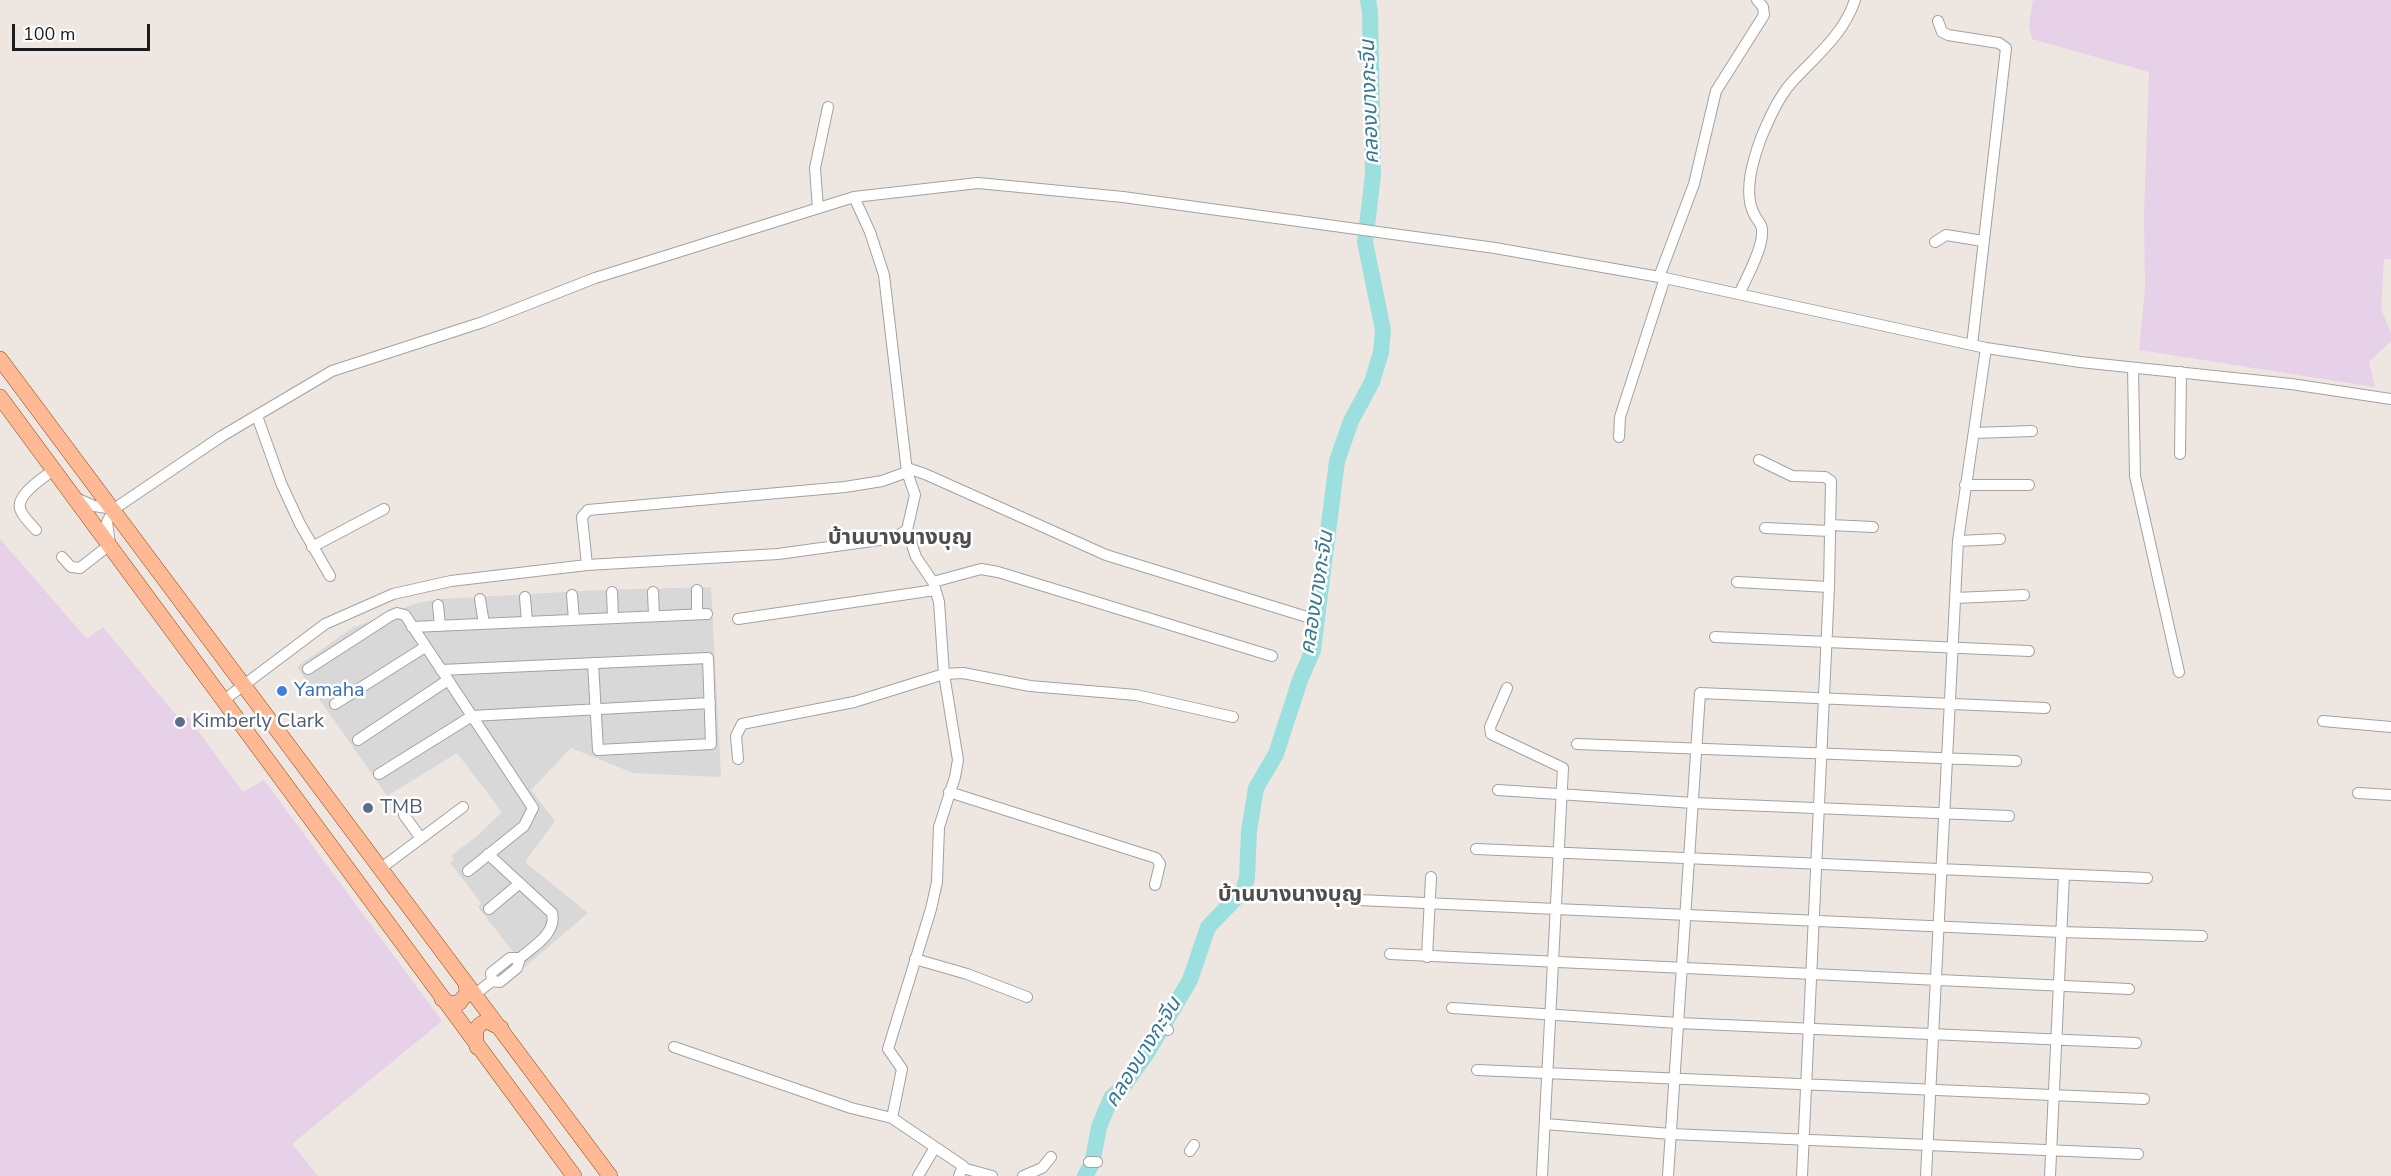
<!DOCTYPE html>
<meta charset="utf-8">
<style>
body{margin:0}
#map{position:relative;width:2391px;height:1176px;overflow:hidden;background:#eee6e0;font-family:"Nunito Sans",sans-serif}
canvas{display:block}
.scale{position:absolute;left:12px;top:24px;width:138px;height:27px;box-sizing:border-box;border:3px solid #1b1b1b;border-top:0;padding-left:8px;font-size:18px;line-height:21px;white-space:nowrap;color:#1b1b1b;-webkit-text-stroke:4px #fff;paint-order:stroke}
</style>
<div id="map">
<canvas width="2391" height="1176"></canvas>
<div class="scale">100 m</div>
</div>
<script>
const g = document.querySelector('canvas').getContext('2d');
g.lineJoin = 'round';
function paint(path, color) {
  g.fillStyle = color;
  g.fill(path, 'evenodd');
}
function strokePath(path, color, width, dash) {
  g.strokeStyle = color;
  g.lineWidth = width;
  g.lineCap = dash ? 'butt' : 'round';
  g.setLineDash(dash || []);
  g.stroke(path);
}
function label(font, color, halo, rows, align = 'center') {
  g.font = font + ' "Nunito Sans","Noto Sans Thai",sans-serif';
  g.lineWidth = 5;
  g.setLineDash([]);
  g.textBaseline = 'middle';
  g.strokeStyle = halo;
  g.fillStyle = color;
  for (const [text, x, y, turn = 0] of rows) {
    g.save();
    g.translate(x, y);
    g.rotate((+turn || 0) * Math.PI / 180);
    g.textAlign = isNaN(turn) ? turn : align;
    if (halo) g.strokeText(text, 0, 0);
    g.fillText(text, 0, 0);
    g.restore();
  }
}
const residential = new Path2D(`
 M711 587 721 777 633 773 571 748 531 790 555 821 525 862 588 913 525 967 478 907 481 903 450 863 454 860 451 856 477 836 502 812 457 753 387 796 297 667 352 628 417 603 442 599 600 590Z`);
const industrial = new Path2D(`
 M2033 0H2391V259H2384L2381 309 2391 333V341L2369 362 2375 387 2139 350 2145 289 2144 214 2149 72 2032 39 2029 25Z
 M0 539 87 639 103 627 181 721 188 717 243 792 264 780 442 1021 292 1144 318 1176H0Z`);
const river = new Path2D(`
 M1085 1176 1092 1164 1099 1127 1111 1098 1123 1087 1147 1053 1190 980 1208 927 1243 891 1247 878 1249 831 1256 788 1276 754 1300 680 1313 650 1337 461 1351 421 1372 382 1381 352 1383 330 1365 242 1373 175 1370 12 1368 0`);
const minor = new Path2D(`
 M1938 21 1942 32 1948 35 1999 43 2006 48 1972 345
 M854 197 870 232 884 275 907 472 915 495 907 530 916 557 933 582 939 602 944 674 958 760 955 777 939 827 937 882 931 909 888 1049 902 1069 892 1118
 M818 208 815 168 828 107
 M1935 242 1946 235 1983 241
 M1659 277 1694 184 1716 91 1764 15 1763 7 1757 0
 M1739 294C1746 279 1762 250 1762 234 1763 224 1758 222 1754 214 1743 192 1753 160 1761 138 1769 119 1778 98 1792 82 1816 56 1844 34 1855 0
 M2133 368 2135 476 2179 672
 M257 416 281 483 300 524 330 576
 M1974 433 2032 431
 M1619 437 1620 417 1665 278
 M2180 454 2181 372
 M1759 460 1792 476 1825 477 1831 481 1829 587 1802 1176
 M907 468 925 474 1106 555 1307 617
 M1965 485H2029
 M76 498 94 506 114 509 107 522 110 544
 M114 509 222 436 332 371 483 322 595 278 854 197 978 183 1123 197 1495 248 1665 278 1986 348 2080 362 2291 384 2391 399
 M1830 525 1873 527
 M1765 528 1830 531
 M36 530C31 524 24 518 21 511 13 496 44 478 53 470
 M1958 541 2000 539
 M312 547 384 509
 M62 557 71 567 80 568 108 546
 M587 565 582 517 588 510 845 487 882 481 907 472
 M933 582 981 569 998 572 1272 656
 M1737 582 1829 587
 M697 590V614
 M612 592 613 618
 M653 592 654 616
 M572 595 574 620
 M525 597 527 622
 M1955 598 2024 595
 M480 599 484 624
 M438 605 440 626
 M738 619 935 590
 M412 627 707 614
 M1715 637 2029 651
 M308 669 390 616 397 613 405 615 533 808 524 826 468 871
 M441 670 708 658 711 744 598 750 593 663
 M1507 688 1490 727 1491 734 1563 768 1542 1176
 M224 700 325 624 393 594 451 581 587 565 778 554 894 538 907 530
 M335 704 425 647
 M2323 721 2391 727
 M358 740 448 680
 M1577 744 2016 761
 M738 759 736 736 742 724 854 702 944 674 963 673 1030 686 1136 695 1233 717
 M379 774 472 716 710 703
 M1498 790 1693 803 2009 816
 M949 792 1156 858 1160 864 1155 885
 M2358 793 2391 795
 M404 815 420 837
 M1476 849 2147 878
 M488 854 552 913C557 933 534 946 520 958
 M380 869 463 807
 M1359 900 2060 932 2202 936
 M489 909 520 883
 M1390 954 2129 989
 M1427 957 1431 877
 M915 959 967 974 1027 997
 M474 995 492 981 500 982 517 968 520 958H510L491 973 492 981
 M1452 1008 1678 1023 2136 1043
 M1162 1025 1168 1030
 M674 1047 851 1108 892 1118 963 1166 959 1176
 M1477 1070 2144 1099
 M1545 1124 1671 1134 2138 1154
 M1190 1151 1194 1145
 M1089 1162H1097
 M963 1168 992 1176
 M918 1176 934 1149
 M1023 1176 1042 1168 1051 1157
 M1668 1176 1700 693 2045 708
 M1926 1176 1958 541 1986 348
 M2050 1176 2064 875`);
const primary = new Path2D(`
 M0 359 610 1176
 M0 397 574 1176
 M442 999 449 1003H459L467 993 466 983
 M477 1047C475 1034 473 1026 487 1021L501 1028`);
const markers = [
 [282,691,6,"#3f7fe0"],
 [180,722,6,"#5c6f8a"],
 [368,808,6,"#5c6f8a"]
];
const shopNames = [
 ["Yamaha",294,691]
];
const serviceNames = [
 ["Kimberly Clark",192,722],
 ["TMB",380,808]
];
const waterNames = [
 ["คลองบางกะจีน",1371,102,-92],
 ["คลองบางกะจีน",1318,593,-81],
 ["คลองบางกะจีน",1144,1053,-58]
];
const quarterNames = [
 ["บ้านบางนางบุญ",900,539],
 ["บ้านบางนางบุญ",1290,896]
];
paint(residential, '#d9d8d8');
paint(industrial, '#e7d1e8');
strokePath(river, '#9cdfdf', 16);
strokePath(minor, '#a2a2a2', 12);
strokePath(primary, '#934100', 16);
strokePath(minor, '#fff', 10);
strokePath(primary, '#ffb994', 15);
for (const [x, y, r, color] of markers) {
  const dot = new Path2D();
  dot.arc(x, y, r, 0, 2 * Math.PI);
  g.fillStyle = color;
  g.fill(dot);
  strokePath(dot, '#fff', 2);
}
label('20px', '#366cbe', '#fff', shopNames, 'left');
label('20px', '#4e5e75', '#fff', serviceNames, 'left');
label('italic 21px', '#387890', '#fff', waterNames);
label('bold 22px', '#4e4e4e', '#fff', quarterNames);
</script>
